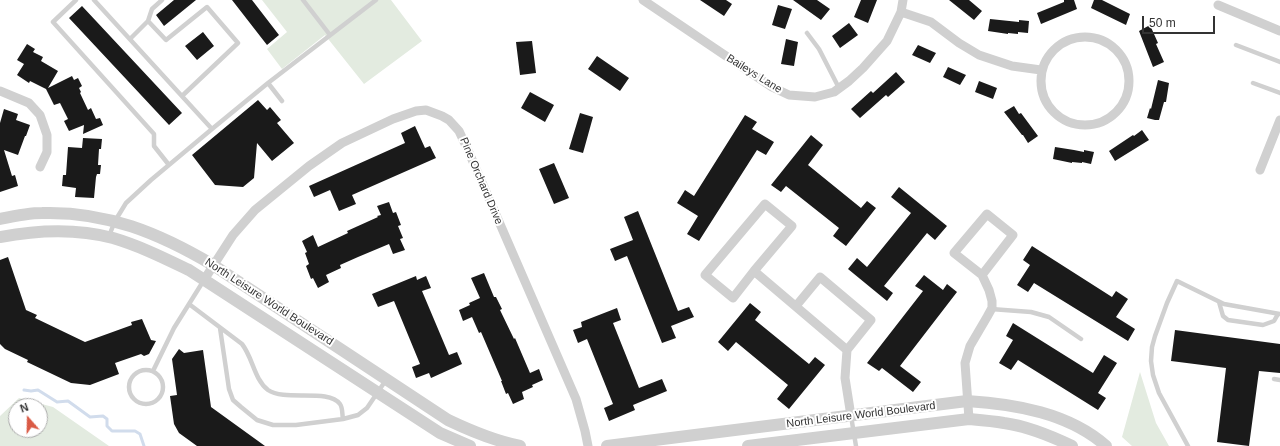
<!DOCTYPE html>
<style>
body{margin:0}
#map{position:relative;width:1280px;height:446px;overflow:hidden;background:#fff;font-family:Arial,sans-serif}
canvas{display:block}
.north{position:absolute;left:8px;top:398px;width:40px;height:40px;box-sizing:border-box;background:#fff;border:1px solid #adadad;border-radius:50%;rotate:340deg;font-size:11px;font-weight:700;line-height:16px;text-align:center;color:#333}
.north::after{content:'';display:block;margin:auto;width:14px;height:18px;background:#da5a45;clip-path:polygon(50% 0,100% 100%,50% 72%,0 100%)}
.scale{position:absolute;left:1142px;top:16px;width:73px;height:18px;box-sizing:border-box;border:2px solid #333;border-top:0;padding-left:5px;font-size:12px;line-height:14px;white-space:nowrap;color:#333;-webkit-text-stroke:3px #fff;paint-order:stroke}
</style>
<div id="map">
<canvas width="1280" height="446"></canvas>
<div class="north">N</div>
<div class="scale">50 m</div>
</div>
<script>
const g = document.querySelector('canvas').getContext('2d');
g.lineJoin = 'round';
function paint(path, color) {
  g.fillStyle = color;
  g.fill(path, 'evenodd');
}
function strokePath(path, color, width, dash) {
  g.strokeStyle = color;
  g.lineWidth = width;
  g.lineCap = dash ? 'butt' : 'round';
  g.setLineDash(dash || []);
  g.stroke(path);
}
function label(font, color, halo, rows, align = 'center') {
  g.font = font + ' Arial,sans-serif';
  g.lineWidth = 4;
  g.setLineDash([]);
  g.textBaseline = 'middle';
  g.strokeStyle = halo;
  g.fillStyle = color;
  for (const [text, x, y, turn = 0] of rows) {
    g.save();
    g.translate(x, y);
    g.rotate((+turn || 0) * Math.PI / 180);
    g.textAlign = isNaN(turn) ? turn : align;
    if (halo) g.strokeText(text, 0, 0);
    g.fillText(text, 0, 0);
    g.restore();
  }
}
const green = new Path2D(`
 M262 0H391L422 41 364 84 325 35 282 69 267 49 287 32Z
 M1140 372 1156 423 1169 446H1132L1122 437Z
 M19 398 53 407 109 446H0V416ZM16 406H40V430H16Z`);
const stream = new Path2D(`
 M24 390 31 391 38 390 57 402 68 401 90 417 103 416 107 419V426L112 431H135L140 434 144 446`);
const building = new Path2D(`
 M174 0H196L164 26 156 15Z
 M232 0H252L279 35 267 45Z
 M700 0H726L732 4 724 16Z
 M793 0H817L830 9 821 20Z
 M861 0H877L868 23 854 17Z
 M949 0H969L982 11 974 20Z
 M1064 0H1074L1077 9 1041 24 1037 13 1064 2Z
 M1094 0H1102L1130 14 1126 25 1091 8Z
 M778 5 792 9 785 29 772 25Z
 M82 6 182 113 169 125 69 18Z
 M990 19 1019 22V20L1029 21 1028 33 1018 32V34L1008 33V34L988 31Z
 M849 23 858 35 840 48 832 36Z
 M1150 25 1158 43 1156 44 1164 62 1153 67 1139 31Z
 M203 32 214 46 197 60 185 46Z
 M786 39 798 42 794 66 781 64Z
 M532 41 536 73 520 75 516 42Z
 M27 44 35 49 33 52 43 57 41 61 58 71 48 88 72 76 74 80 78 78 82 86 79 88 81 92 80 93 88 110 91 108 96 119 100 118 103 125 83 134 84 125 69 131 64 121 68 119 60 103 54 105 46 89 30 81 29 83 17 75 24 64 17 60Z
 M918 45 936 53 930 63 912 55Z
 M597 56 629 78 620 91 588 69Z
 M948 67 966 75 960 85 943 77Z
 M896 72 905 82 888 97 886 95 860 118 851 109 871 91 873 93Z
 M1158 80 1169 83 1166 102H1164L1159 120H1155L1147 118 1150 108 1151 109Z
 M979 81 997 88 993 99 975 92Z
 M530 92 554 105 545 122 521 108Z
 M258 100 267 110 270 107 281 120 277 123 294 143 272 161 257 143 254 178 243 187 215 185 192 155Z
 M1014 106 1019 114 1021 113 1038 136 1028 143 1023 135H1022L1004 112Z
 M4 109 18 114 16 120 30 125 26 136H25L18 155 4 150 12 176 15 175 18 186 0 192V123Z
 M580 113 593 117 583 153 569 149Z
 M745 115 757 122 752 129 774 142 766 155 757 150 699 241 687 234 698 216 677 203 685 190 694 196Z
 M415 126 425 148 430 146 436 158 352 195 356 204 339 211 330 190 314 197 309 186 405 143 401 133Z
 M1142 130 1149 140 1115 161 1109 151 1133 135 1134 136Z
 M811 135 823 145 808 165 861 208 867 201 876 208 846 246 833 236 839 228 786 186 781 192 771 185Z
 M83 138 102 139 101 149H99L98 165H101L100 174H97L96 177 94 198 75 197 76 188 62 186 63 175H66L68 147 82 148Z
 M1055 147 1074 150 1084 152V150L1094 152 1091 164 1082 162V163L1072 162V163L1053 159Z
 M554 163 569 198 554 204 539 169Z
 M899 187 947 226 935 240 927 233 884 286 893 293 887 301 848 269 857 258 867 267 911 213 891 197Z
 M389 202 393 213 396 212 401 225 398 226 403 238 400 239 405 250 393 254 389 244 358 257 340 265 341 268 326 275 329 282 318 288 313 278 311 279 306 266 309 264 305 253 307 252 302 241 313 235 318 247 348 233 347 231 378 217 377 216 381 215 377 206Z
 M638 211 678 311 689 307 694 317 671 326 676 338 662 343 627 256 615 261 610 249 633 240 624 217Z
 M1032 246 1112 297 1116 291 1128 299 1116 317 1135 329 1128 341 1034 283 1028 292 1017 285 1030 265 1023 260Z
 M8 257 26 310 37 315 35 318 85 342 132 325 131 322 142 319 151 340 156 341 149 354 144 356 141 354 115 363 119 374 90 385 71 383 27 362 28 360 5 349 0 344V260Z
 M484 273 494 297H496L502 309 500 310 514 339 515 338 530 373 539 369 543 380 532 385 533 387 522 392 524 399 513 404 508 393 506 394 501 381H502L481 332 479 333 472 317 463 321 459 310 470 305 469 303 480 298 471 278Z
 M924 275 943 290 947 284 957 292 900 366 921 382 913 392 882 368 879 371 867 363 923 291 915 286Z
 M416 276 417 280 426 276 431 288 422 291 449 355 457 352 462 364 431 378 429 373 416 378 412 367 420 364 394 301 378 307 372 294Z
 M750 303 761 312 755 320 809 364 815 357 825 365 789 409 777 399 788 385 736 342 728 351 718 342Z
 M617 308 621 320 613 323 639 388 662 379 667 391 633 405 635 410 609 421 604 408 613 404 587 339 578 343 573 330 582 327 581 322Z
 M1013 323 1093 373 1104 355 1117 363 1098 393 1106 398 1098 410 1018 360 1011 370 999 363 1013 340 1006 336Z
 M1175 330 1280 344V373L1259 371 1249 446 1217 442 1226 368 1171 361Z
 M179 349 184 353 203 350 211 407 265 446H197L179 433 174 424 170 396 177 395 172 359Z`);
const service = new Path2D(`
 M76 0 53 22 154 134V146L169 165
 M94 0 212 129
 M303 0 330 35
 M148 21 166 40 207 7 238 43 182 96
 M807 33 819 49 839 88
 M130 39 148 21 152 9 162 0
 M1236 45 1280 62
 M268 83 282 101
 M1253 83 1280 93
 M109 236 115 221 126 203 151 180 212 129 268 83 376 0
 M1219 302 1223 316 1228 320 1263 325 1274 321 1278 314
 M189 304 242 344C253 358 254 379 268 390 285 402 328 388 340 404 343 408 342 415 343 419
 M991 309 1031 312 1049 317 1081 339
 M220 328 229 389 233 400 241 407 257 420 273 425H296L343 419 358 415 367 408 386 380
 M129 387a17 17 0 1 1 34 0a17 17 0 1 1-34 0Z
 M153 371 174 328 204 280
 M1274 379 1280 380
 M851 416 856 446
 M1188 446 1159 393 1153 375 1151 361 1152 347 1155 336 1167 303 1177 281 1224 304 1280 314`);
const minor = new Path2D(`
 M643 0 772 87 789 95 815 97 834 92 849 81 863 68 887 41 901 12 903 0
 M1218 5 1280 31
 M901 12 931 22 959 43 979 55 1012 66 1041 70
 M1041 81a44 44 0 1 1 88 0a44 44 0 1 1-88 0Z
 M0 91 29 103 40 115 47 135V152L40 167
 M1260 170 1280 120
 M754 271 733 298 705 275 765 204 792 226 754 271 847 350 845 378 851 416
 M204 280 233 235 255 210 309 166 342 143 393 119 416 111 426 110 442 116 449 120 459 131 467 148 576 399 585 431 588 446
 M796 306 820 277 871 320 847 350
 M969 419 965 363 970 346 987 317 992 308V301L989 290 982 275 954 253 987 214 1013 235 982 275`);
const tertiary = new Path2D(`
 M0 219C14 216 28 213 42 213 106 211 159 233 213 265L448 420C471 431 495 441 520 446
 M0 237C37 230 76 228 113 238 140 246 164 258 189 270L440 433 470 446
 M607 446 967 401C1015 404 1069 413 1106 446
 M748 446 969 419C980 420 992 421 1004 423 1027 426 1051 436 1072 446`);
const streetNames = [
 ["Baileys Lane",754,74,32],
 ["Pine Orchard Drive",481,181,67],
 ["North Leisure World Boulevard",269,302,33],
 ["North Leisure World Boulevard",861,415,-7]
];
paint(green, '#e3ebe0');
strokePath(stream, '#d1dcec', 3);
paint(building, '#1a1a1a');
strokePath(service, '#d0d0d0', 4.5);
strokePath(minor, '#d0d0d0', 9);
strokePath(tertiary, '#d0d0d0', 12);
label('11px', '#333', '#fff', streetNames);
</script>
